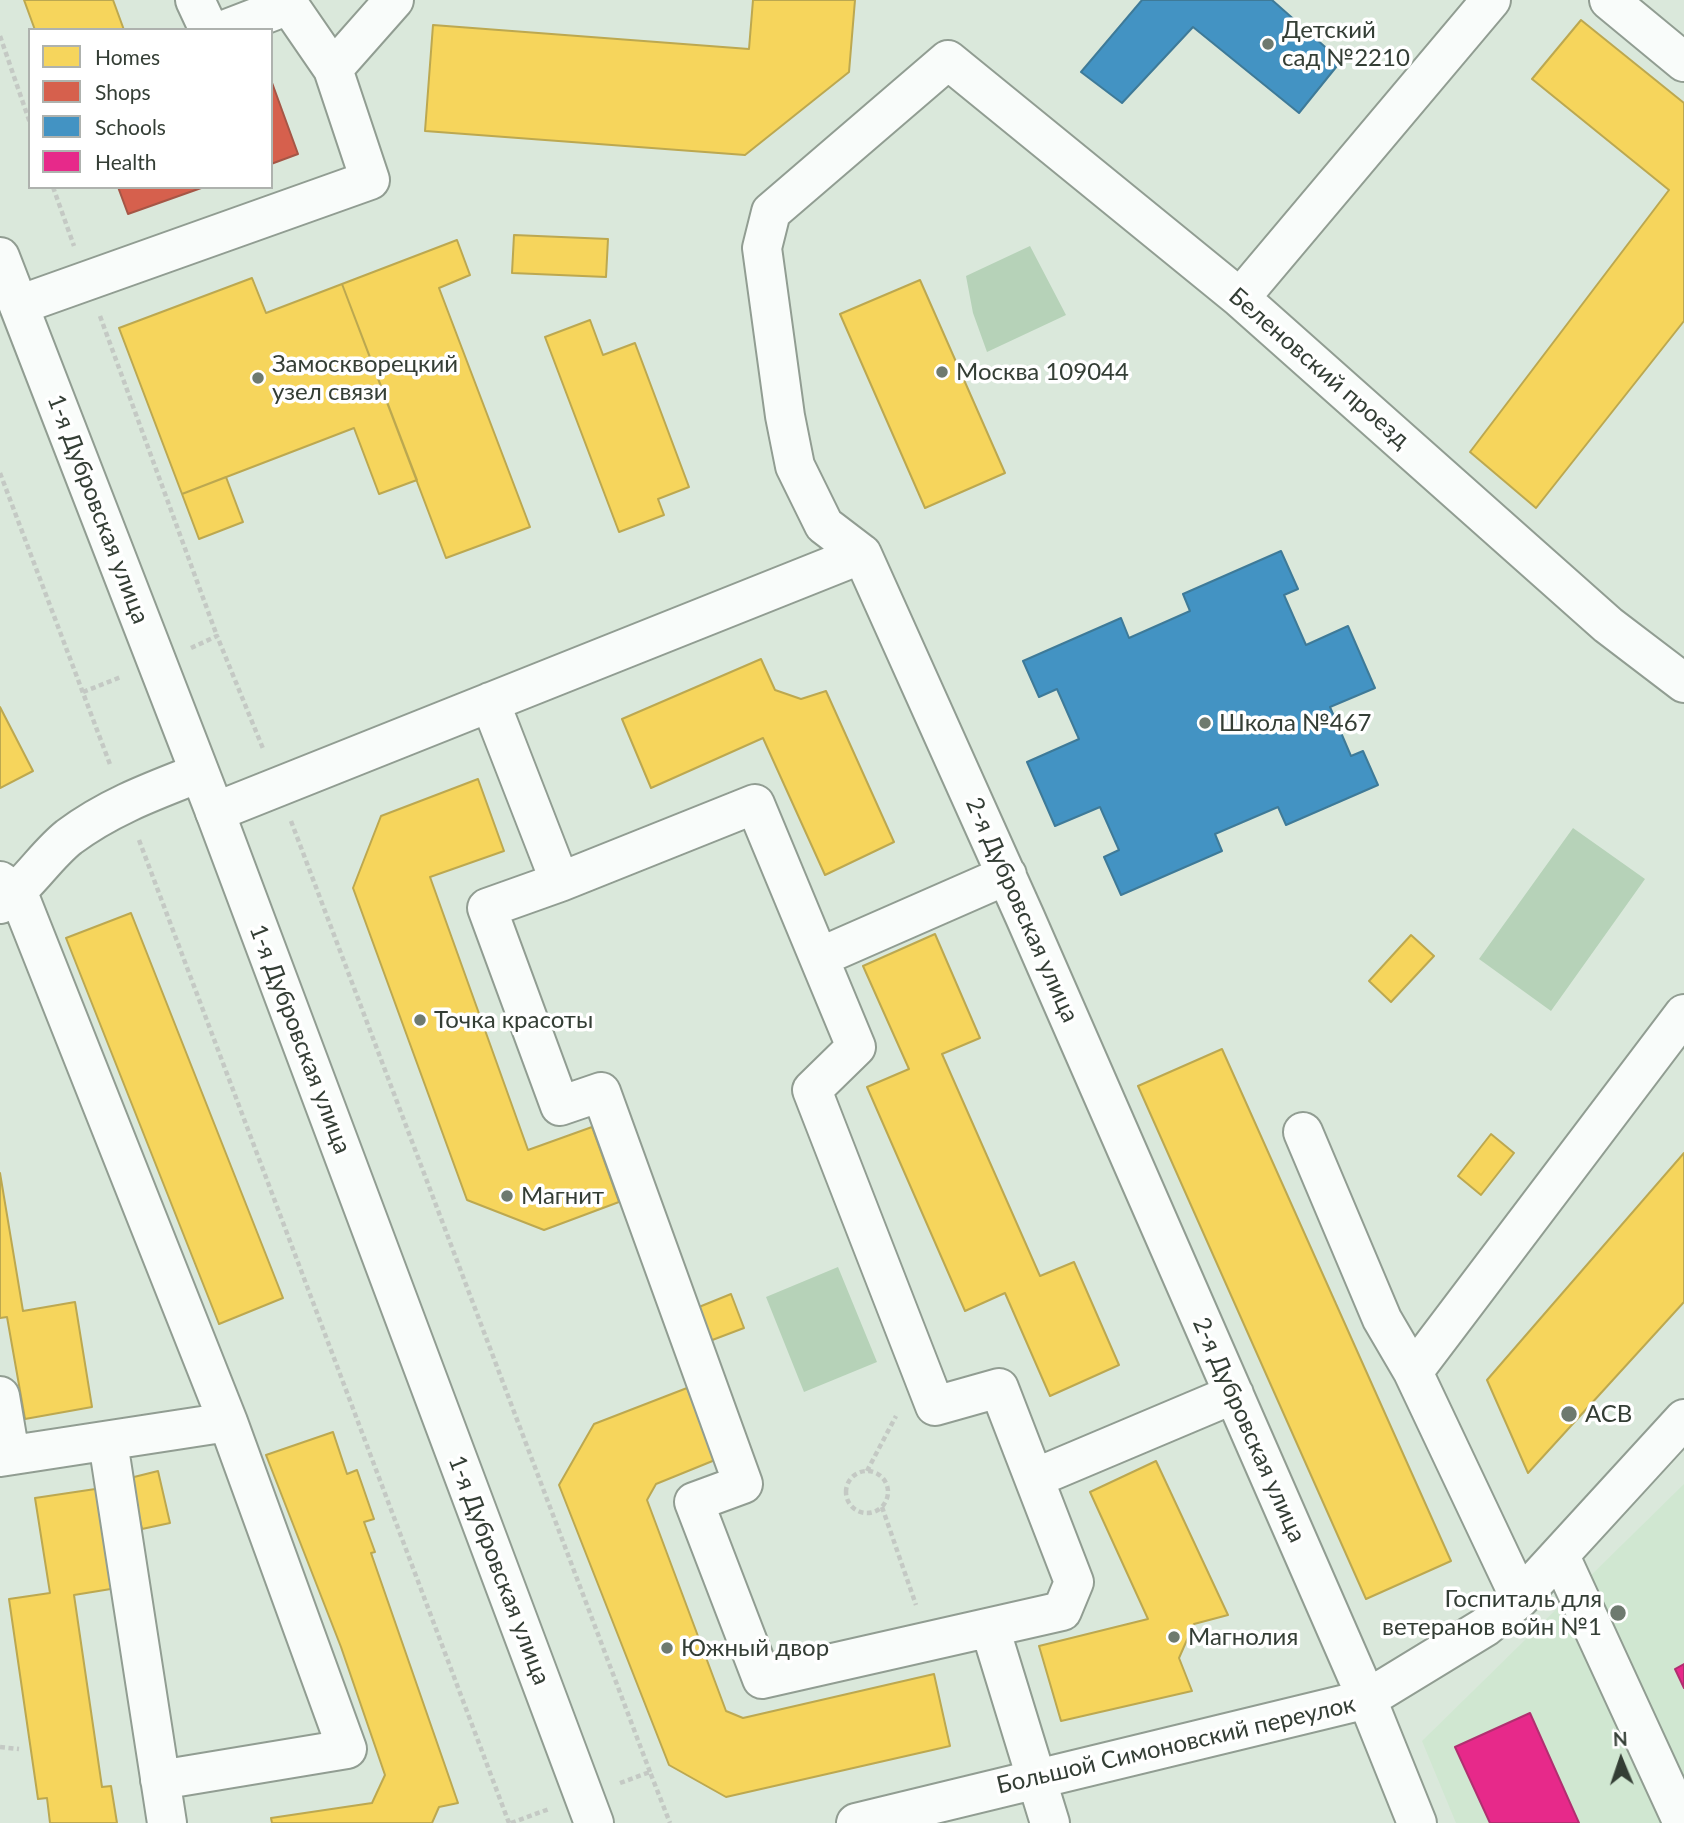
<!DOCTYPE html>
<meta charset="utf-8">
<style>
body{margin:0}
#map{position:relative;width:1684px;height:1823px;overflow:hidden;background:#dae8db;font-family:Lato,sans-serif}
canvas{display:block}
.legend{position:absolute;left:28px;top:28px;width:245px;height:161px;box-sizing:border-box;background:#fff;border:2px solid #aeb2ae;margin:0;padding:9px 12px;list-style:none;font-size:21px;color:#343e35}
.legend li{display:flex;align-items:center;gap:14px;height:35px}
.legend b{width:35px;border:2px solid #aeb2ae}
.north{position:absolute;left:1586px;top:1725px;width:70px;height:70px;-webkit-text-stroke:5px #fff;paint-order:stroke;rotate:358deg;font-size:19px;font-weight:700;line-height:28px;text-align:center;color:#343e35}
.north::after{content:'';display:block;margin:auto;width:24px;height:32px;background:#343e35;clip-path:polygon(50% 0,100% 100%,50% 72%,0 100%)}
</style>
<div id="map">
<canvas width="1684" height="1823"></canvas>
<ul class="legend">
<li><b style="height:19px;background:#f6d55c"></b>Homes</li>
<li><b style="height:19px;background:#d6604d"></b>Shops</li>
<li><b style="height:19px;background:#4393c3"></b>Schools</li>
<li><b style="height:19px;background:#e7298a"></b>Health</li>
</ul>
<div class="north">N</div>
</div>
<script>
const g = document.querySelector('canvas').getContext('2d');
g.lineJoin = 'round';
function paint(path, color) {
  g.fillStyle = color;
  g.fill(path, 'evenodd');
}
function strokePath(path, color, width, dash) {
  g.strokeStyle = color;
  g.lineWidth = width;
  g.lineCap = dash ? 'butt' : 'round';
  g.setLineDash(dash || []);
  g.stroke(path);
}
function label(font, color, halo, rows, align = 'center') {
  g.font = font + ' Lato,sans-serif';
  g.lineWidth = 7;
  g.setLineDash([]);
  g.textBaseline = 'middle';
  g.strokeStyle = halo;
  g.fillStyle = color;
  for (const [text, x, y, turn = 0] of rows) {
    g.save();
    g.translate(x, y);
    g.rotate((+turn || 0) * Math.PI / 180);
    g.textAlign = isNaN(turn) ? turn : align;
    if (halo) g.strokeText(text, 0, 0);
    g.fillText(text, 0, 0);
    g.restore();
  }
}
const built = new Path2D(`
 M1684 1484V1823H1456L1422 1741Z`);
const green = new Path2D(`
 M1030 246 1066 315 987 352 973 313 966 276Z
 M1573 828 1645 879 1551 1011 1479 959Z
 M838 1267 877 1362 804 1392 766 1297Z`);
const homes = new Path2D(`
 M24 0H113L124 30H35Z
 M753 0H855L849 72 745 155 425 131 433 25 749 49Z
 M1581 20 1684 103V321L1536 508 1470 452 1669 190 1532 79Z
 M514 235 608 239 606 277 512 273Z
 M457 240 470 275 439 288 530 527 446 558 342 284Z
 M252 278 266 313 342 284 417 480 379 494 354 428 182 494 119 328Z
 M920 280 1005 473 925 508 840 314Z
 M590 320 603 355 635 343 689 487 658 499 664 515 619 532 545 337Z
 M226 477 243 522 199 539 182 494Z
 M761 659 775 690 801 699 826 691 894 842 825 875 763 738 651 788 622 719Z
 M0 707 33 771 0 788Z
 M478 779 504 851 430 877 528 1150 592 1127 619 1202 544 1230 467 1200 353 888 381 816Z
 M131 913 283 1298 219 1324 66 938Z
 M935 934 980 1038 942 1054 1040 1276 1074 1262 1119 1365 1050 1396 1005 1293 965 1311 867 1087 909 1069 863 966Z
 M1411 935 1434 956 1391 1002 1369 981Z
 M1222 1049 1451 1561 1366 1599 1138 1086Z
 M1491 1134 1514 1153 1481 1195 1458 1176Z
 M1684 1153V1302L1528 1473 1487 1380Z
 M0 1173 23 1311 75 1302 92 1407 25 1419 7 1317 0 1318Z
 M731 1294 744 1328 707 1342 694 1309Z
 M687 1388 715 1460 656 1484 647 1500 726 1711 743 1718 934 1674 950 1746 726 1797 669 1765 559 1485 594 1424Z
 M333 1432 347 1474 357 1470 374 1519 364 1522 375 1552 371 1553 458 1803 439 1807 432 1823H272L271 1818 372 1803 385 1775 341 1647 266 1455Z
 M1156 1461 1228 1615 1194 1624 1179 1658 1192 1691 1061 1721 1039 1646 1148 1619 1090 1492Z
 M158 1471 170 1523 142 1529 130 1478Z
 M102 1488 117 1588 74 1595 102 1787 111 1786 117 1823H50L47 1798 38 1799 9 1599 50 1593 35 1498Z`);
const shops = new Path2D(`
 M271 80 298 154 271 164Z
 M118 187H204L128 214Z`);
const schools = new Path2D(`
 M1142 0H1272L1341 61 1299 113 1193 27 1122 103 1081 72Z
 M1281 551 1298 589 1284 595 1306 645 1348 626 1375 688 1330 707 1351 756 1363 751 1378 785 1286 825 1278 807 1215 834 1222 851 1121 895 1104 857 1119 850 1100 807 1055 826 1027 762 1079 739 1057 689 1039 697 1023 661 1121 618 1129 638 1190 611 1183 594Z`);
const health = new Path2D(`
 M1684 1664V1688L1675 1669Z
 M1530 1713 1579 1823H1490L1455 1747Z`);
const path = new Path2D(`
 M0 36 30 123
 M53 187 74 246
 M100 316 217 636
 M0 473 111 767
 M191 648 217 636 264 751
 M83 692 121 677
 M291 821 650 1772
 M139 840 509 1823
 M867 1471 896 1416
 M846 1492a21 21 0 1 1 42 0a21 21 0 1 1-42 0Z
 M882 1507 916 1605
 M0 1747 19 1749
 M620 1783 650 1772 670 1823
 M511 1823 549 1809`);
const minor = new Path2D(`
 M195 0 209 30
 M1609 0 1684 62
 M224 30 289 5 333 69
 M1240 298 1491 0
 M19 305 370 180 333 69 394 0
 M490 702 560 882 487 908 560 1106 601 1092 743 1484 694 1502 762 1679 1062 1611 1074 1582 999 1388 935 1406 812 1090 856 1047 755 804 560 882
 M215 812 862 554
 M0 881 18 893 228 1422 347 1749 160 1780
 M0 904C28 886 44 857 69 837 109 807 153 791 199 773
 M820 957 1007 875
 M1303 1132 1382 1319 1413 1372 1520 1598
 M1413 1372 1684 1014
 M0 1396 10 1455
 M108 1442 167 1823
 M0 1457 228 1422
 M1035 1478 1234 1394
 M1560 1556 1683 1823
 M990 1628 1050 1823
 M856 1823 1367 1699 1485 1627 1520 1598 1684 1419
 M1417 1823 1367 1699 1025 917 862 554 824 525 795 466 785 416 762 248 771 212 948 60 1240 298 1608 625 1684 683`);
const major = new Path2D(`
 M0 257 215 812 594 1823`);
const markers = [
 [1268,44,7,"#6e7a6f"],
 [942,372,7,"#6e7a6f"],
 [258,378,7,"#6e7a6f"],
 [1205,723,7,"#6e7a6f"],
 [420,1020,7,"#6e7a6f"],
 [507,1196,7,"#6e7a6f"],
 [1569,1414,9,"#6e7a6f"],
 [1618,1613,9,"#6e7a6f"],
 [1174,1637,7,"#6e7a6f"],
 [667,1648,7,"#6e7a6f"]
];
const poiNames = [
 ["Детский",1282,30],
 ["сад №2210",1282,58],
 ["Замоскворецкий",272,364],
 ["узел связи",272,392],
 ["Москва 109044",956,372],
 ["Школа №467",1219,723],
 ["Точка красоты",434,1020],
 ["Магнит",521,1196],
 ["АСВ",1585,1414],
 ["Госпиталь для",1602,1599,"right"],
 ["ветеранов войн №1",1602,1627,"right"],
 ["Магнолия",1188,1637],
 ["Южный двор",681,1648]
];
const streetNames = [
 ["Беленовский проезд",1319,368,41],
 ["1-я Дубровская улица",98,509,69],
 ["2-я Дубровская улица",1022,910,66],
 ["1-я Дубровская улица",300,1039,69],
 ["2-я Дубровская улица",1249,1430,66],
 ["1-я Дубровская улица",499,1570,69],
 ["Большой Симоновский переулок",1176,1745,-13]
];
paint(built, '#d0e7d1');
paint(green, '#b6d2b8');
paint(homes, '#f6d55c');
strokePath(homes, '#bca850', 2);
paint(shops, '#d6604d');
strokePath(shops, '#a55646', 2);
paint(schools, '#4393c3');
strokePath(schools, '#3e7a98', 2);
paint(health, '#e7298a');
strokePath(health, '#b12f70', 2);
strokePath(minor, '#919d92', 42);
strokePath(major, '#919d92', 42);
strokePath(path, '#c4c9c4', 4.5, [5, 3.5]);
strokePath(minor, '#f9fcfa', 38);
strokePath(major, '#f9fcfa', 38);
for (const [x, y, r, color] of markers) {
  const dot = new Path2D();
  dot.arc(x, y, r, 0, 2 * Math.PI);
  g.fillStyle = color;
  g.fill(dot);
  strokePath(dot, '#fff', 2.5);
}
label('24px', '#343e35', '#fff', poiNames, 'left');
label('24px', '#343e35', '#fff', streetNames);
</script>
